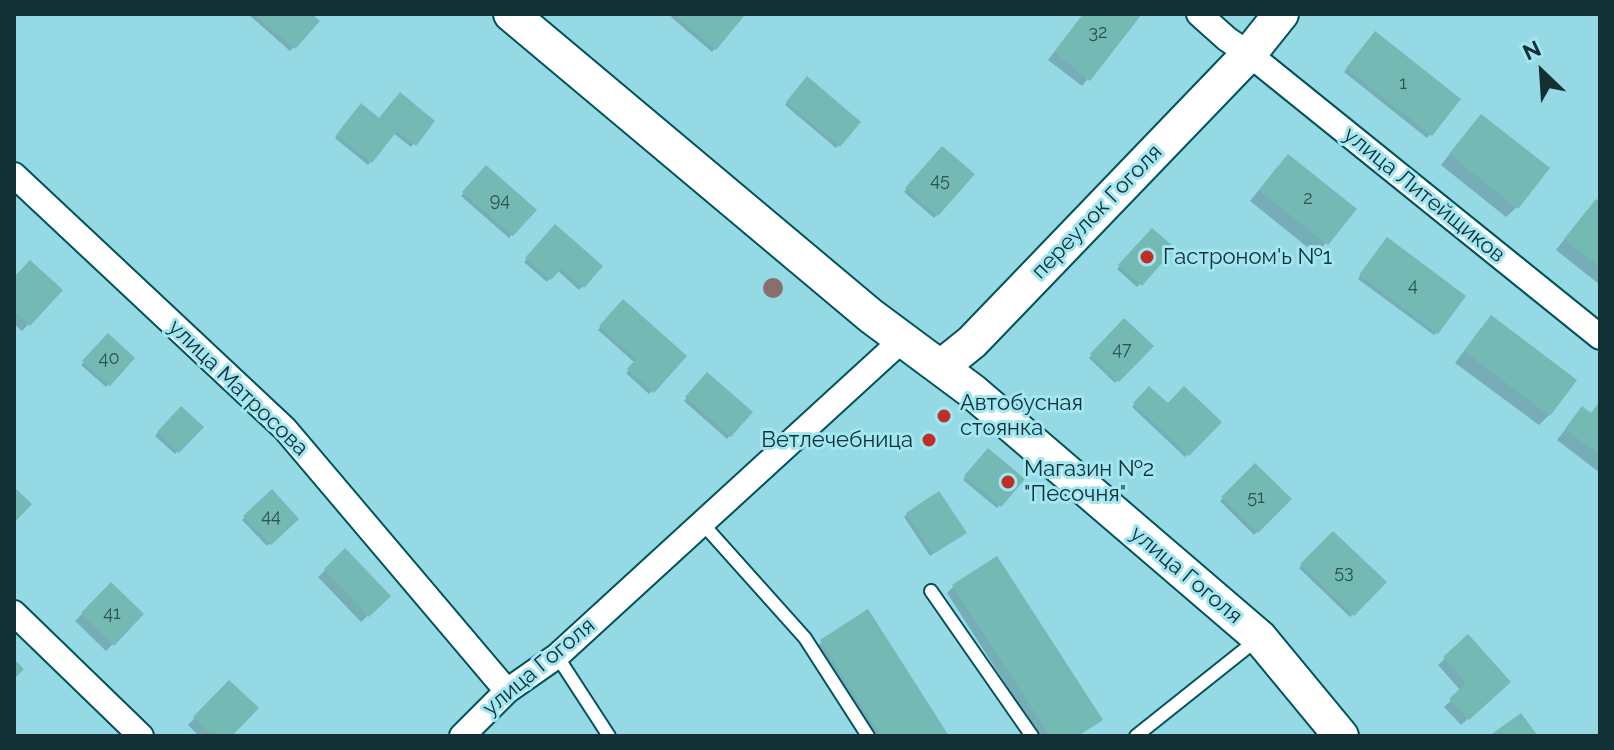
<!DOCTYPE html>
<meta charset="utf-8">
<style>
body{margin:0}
#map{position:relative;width:1614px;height:750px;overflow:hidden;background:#94d9e4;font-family:Raleway,sans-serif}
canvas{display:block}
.frame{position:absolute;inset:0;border:16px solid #133034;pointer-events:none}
.north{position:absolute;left:1502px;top:32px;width:80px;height:80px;-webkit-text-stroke:6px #a1e6f1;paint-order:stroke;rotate:335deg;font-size:22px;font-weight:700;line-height:32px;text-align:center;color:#133034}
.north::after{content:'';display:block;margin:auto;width:28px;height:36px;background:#133034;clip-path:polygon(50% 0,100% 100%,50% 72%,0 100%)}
</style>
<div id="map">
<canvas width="1614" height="750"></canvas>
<div class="frame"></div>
<div class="north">N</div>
</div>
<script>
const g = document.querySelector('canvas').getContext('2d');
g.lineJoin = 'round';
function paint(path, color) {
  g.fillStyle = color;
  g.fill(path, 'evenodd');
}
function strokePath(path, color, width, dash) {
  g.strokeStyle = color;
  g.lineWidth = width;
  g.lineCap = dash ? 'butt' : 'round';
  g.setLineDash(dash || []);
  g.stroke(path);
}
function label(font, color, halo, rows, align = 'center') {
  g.font = font + ' Raleway,sans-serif';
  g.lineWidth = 6;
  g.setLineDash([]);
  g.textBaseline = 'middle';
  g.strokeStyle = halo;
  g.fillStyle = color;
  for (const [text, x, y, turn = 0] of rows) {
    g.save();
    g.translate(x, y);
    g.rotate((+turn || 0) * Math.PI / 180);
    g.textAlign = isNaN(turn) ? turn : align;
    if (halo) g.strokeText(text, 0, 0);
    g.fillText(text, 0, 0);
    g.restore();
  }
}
const shadow = new Path2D(`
 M248 14H309L317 21 290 51Z
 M673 14H741L743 16 712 52 671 17Z
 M1084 14H1140L1082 86 1048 60Z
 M1372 37 1458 100 1427 138 1344 72Z
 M807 79 858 122 836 148 785 105Z
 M361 106 379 120 432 121 411 147 393 133 368 165 335 138Z
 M1471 127 1517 207 1506 217 1441 165Z
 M942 148 972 174 934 218 904 192Z
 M1278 166 1326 243 1316 254 1250 201Z
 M486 168 534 210 509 238 461 196Z
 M1600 205V285L1556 250 1586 212Z
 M555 226 601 266 579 290 557 270 547 282 524 262Z
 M1152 230 1172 249 1137 287 1117 269Z
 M1384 243 1437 333 1434 335 1358 279Z
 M14 279 60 290 22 331 14 324Z
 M624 302 684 356 649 394 626 373 635 363 598 330Z
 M1124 321 1151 346 1115 383 1089 358Z
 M1481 328 1549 415 1539 425 1455 363Z
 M108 336 133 358 106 387 81 365Z
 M707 375 750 412 727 439 684 401Z
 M1149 389 1168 406 1219 422 1185 457 1132 407Z
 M1600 403V473L1557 440 1582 409 1590 415Z
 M181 408 201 427 175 454 155 436Z
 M988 451 1022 479 997 508 963 480Z
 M1255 466 1289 500 1254 535 1220 501Z
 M272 492 296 519 267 546 242 520Z
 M907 514 961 535 930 556 904 517Z
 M1333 533 1384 582 1350 617 1299 568Z
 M345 551 388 596 361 622 318 577Z
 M111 585 142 614 106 651 75 621Z
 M953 587 1100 719 1078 736H1039L947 593Z
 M868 612 947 736H877L818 645Z
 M1468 637 1508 682 1461 725 1444 707 1461 691 1438 665Z
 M229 683V736H199L188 725Z`);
const building = new Path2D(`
 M254 14H312L320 21 295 49Z
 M674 14H744L745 15 716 50Z
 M1083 14H1142L1090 81 1054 52Z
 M1375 31 1461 99 1432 136 1346 68Z
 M807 76 861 122 840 147 786 102Z
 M400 92 435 121 416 146 397 131 372 163 336 135 361 103 379 118Z
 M1481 114 1550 168 1518 209 1449 154Z
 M942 146 975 174 938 216 905 188Z
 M1288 154 1357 209 1328 245 1259 190Z
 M486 165 537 210 513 236 462 192Z
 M1596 199 1600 202V267L1564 239Z
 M555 224 603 266 584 288 561 269 551 280 525 258Z
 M1152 228 1175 248 1142 286 1118 265Z
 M1387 237 1466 296 1438 334 1359 275Z
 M30 260 63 290 30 326 14 311V277Z
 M623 299 687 356 654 393 627 369 636 359 599 326Z
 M1491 315 1577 380 1550 416 1464 351Z
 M1124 318 1154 346 1119 382 1090 354Z
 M108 333 135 358 110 386 82 361Z
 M707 372 753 412 731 437 685 397Z
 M1149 386 1168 403 1184 386 1222 422 1189 456 1133 403Z
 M1600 401V455L1565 429 1582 406 1591 413Z
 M181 406 204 427 179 453 157 432Z
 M988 448 1025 479 1001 507 964 476Z
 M1255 463 1292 499 1258 533 1221 497Z
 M14 487 32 504 14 523Z
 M272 489 299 519 271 545 243 516Z
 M939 491 967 533 933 554 906 513Z
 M1333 531 1387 582 1354 616 1300 564Z
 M345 548 391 596 369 617 324 569Z
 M997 556 1103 720 1078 736H1050L952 585Z
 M111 582 144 614 114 646 81 613Z
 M868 609 949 736H881L820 640Z
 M1468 634 1511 682 1469 720 1449 699 1466 683 1443 657Z
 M14 659 24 669 14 679Z
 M229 680 259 708 232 736H213L193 717Z
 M1521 713 1538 736H1489Z`);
const lane = new Path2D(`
 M702 523 805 638 868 736
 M931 591 1032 736
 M557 656 609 736
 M1136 736 1259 638`);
const street = new Path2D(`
 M1199 14 1227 39 1249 54 1600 337
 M14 175 285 429 507 691
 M14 613 141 736
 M462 736 507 691 557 656 901 341`);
const secondary = new Path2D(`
 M511 14 871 316 972 391 1260 638 1341 736
 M941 367 972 342 1249 54 1281 14`);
const trees = [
 [773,288]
];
const markers = [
 [1147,257,8,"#bd2f27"],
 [944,416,8,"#bd2f27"],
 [929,440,8,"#bd2f27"],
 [1008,482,8,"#bd2f27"]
];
const numberNames = [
 ["32",1098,33],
 ["1",1403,84],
 ["45",940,181],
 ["2",1308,199],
 ["94",500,201],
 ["4",1413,286],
 ["47",1122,350],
 ["40",109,359],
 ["51",1256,498],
 ["44",271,517],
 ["53",1344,573],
 ["41",112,614]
];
const streetNames = [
 ["улица Литейщиков",1424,195,39],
 ["переулок Гоголя",1097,212,-46],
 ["улица Матросова",238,388,44],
 ["улица Гоголя",1186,575,40],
 ["улица Гоголя",539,667,-40]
];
const poiNames = [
 ["Гастроном'ь №1",1163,257],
 ["Автобусная",960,403],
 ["стоянка",960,428],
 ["Ветлечебница",913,440,"right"],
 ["Магазин №2",1024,469],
 ["\"Песочня\"",1024,494]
];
paint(shadow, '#0003');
paint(building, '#74b9b3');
strokePath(lane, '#00535d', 16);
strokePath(street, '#00535d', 28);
strokePath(secondary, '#00535d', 38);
strokePath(lane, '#fff', 12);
strokePath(street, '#fff', 24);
strokePath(secondary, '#fff', 34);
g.fillStyle = '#896d6f';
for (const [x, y] of trees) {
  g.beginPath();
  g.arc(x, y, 10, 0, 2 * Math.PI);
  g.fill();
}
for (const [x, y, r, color] of markers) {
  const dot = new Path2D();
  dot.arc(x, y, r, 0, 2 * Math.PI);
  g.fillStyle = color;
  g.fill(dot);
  strokePath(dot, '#a1e6f1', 3);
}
label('18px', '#2b5254', null, numberNames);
label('22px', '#133034', '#a1e6f1', streetNames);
label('22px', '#133034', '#a1e6f1', poiNames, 'left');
</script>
